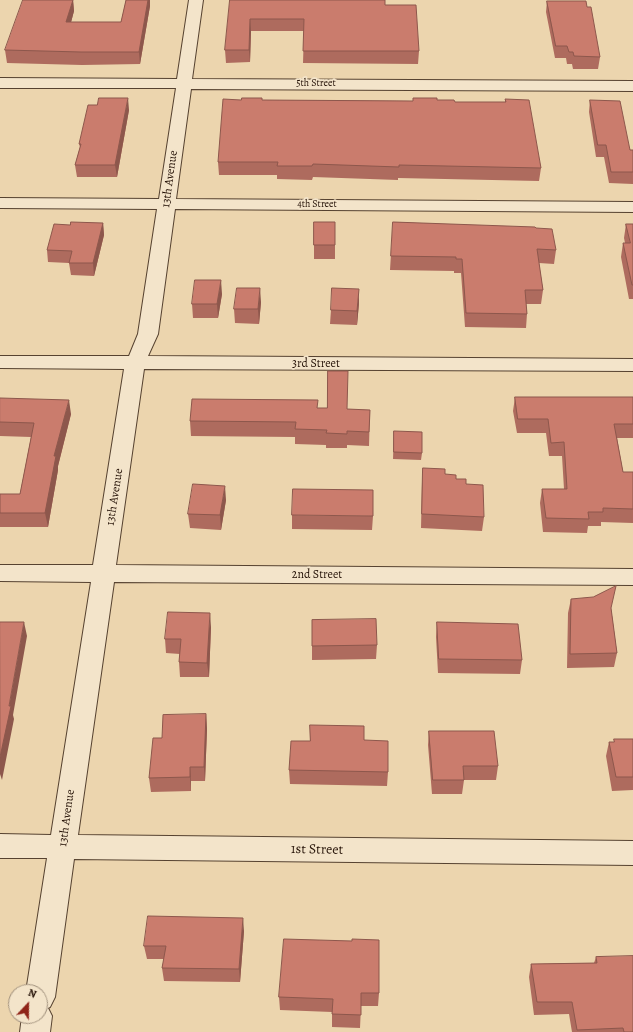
<!DOCTYPE html>
<style>
body{margin:0}
#map{position:relative;width:633px;height:1032px;overflow:hidden;background:#ecd5ae;font-family:Alegreya,serif}
canvas{display:block}
.north{position:absolute;left:8px;top:984px;width:40px;height:40px;box-sizing:border-box;background:#f3e4ca;border:1px solid #a0907c;border-radius:50%;rotate:22deg;font-size:11px;font-weight:700;line-height:16px;text-align:center;color:#241106}
.north::after{content:'';display:block;margin:auto;width:14px;height:18px;background:#8f2418;clip-path:polygon(50% 0,100% 100%,50% 72%,0 100%)}
</style>
<div id="map">
<canvas width="633" height="1032"></canvas>
<div class="north">N</div>
</div>
<script>
const g = document.querySelector('canvas').getContext('2d');
g.lineJoin = 'round';
function strokePath(path, color, width, dash) {
  g.strokeStyle = color;
  g.lineWidth = width;
  g.lineCap = dash ? 'butt' : 'round';
  g.setLineDash(dash || []);
  g.stroke(path);
}
function paint(path, color) {
  g.fillStyle = color;
  g.fill(path, 'evenodd');
}
function label(font, color, halo, rows, align = 'center') {
  g.font = font + ' Alegreya,serif';
  g.lineWidth = 3.5;
  g.setLineDash([]);
  g.textBaseline = 'middle';
  g.strokeStyle = halo;
  g.fillStyle = color;
  for (const [text, x, y, turn = 0] of rows) {
    g.save();
    g.translate(x, y);
    g.rotate((+turn || 0) * Math.PI / 180);
    g.textAlign = isNaN(turn) ? turn : align;
    if (halo) g.strokeText(text, 0, 0);
    g.fillText(text, 0, 0);
    g.restore();
  }
}
const minor = new Path2D(`
 M189 0H203L192 79 633 81V91L191 89 176 199 633 202V212L175 209 158 334 148 356 633 359V371L144 369 116 565 633 569V585L114 582 78 835 633 841V865L74 859 55 997 50 1007 48 1008 52 1016 50 1032H20L22 1016H40V992H26L47 858H0V834L51 835 91 582 0 581V565H93L124 369 0 368V356H129L138 334 157 209 0 208V198L159 199 176 88H0V78L177 79Z`);
const wall = new Path2D(`
 M73 0 74 11 71 22H121L126 0H150V6L140 64 82 65 7 63 5 50Z
 M230 0 385 5 419 51 418 64 303 63 304 31H251L250 62 226 63 225 50Z
 M547 1 600 57 598 69H573L572 64H567L566 58H555L546 12Z
 M413 98 437 100 455 102H505V99L541 168 539 181 398 178V180L313 177 312 180 277 179V175H219L218 162 263 100 413 101Z
 M590 100 630 150H633V184L609 183 604 157H596L589 112Z
 M97 105 129 110 117 177H77L75 165 80 147 79 144Z
 M314 222 335 245V259H314Z
 M393 222 536 228 556 250 554 264 539 263 543 290 541 304H526L527 314 526 328 465 327 461 273H454V271L390 270Z
 M103 223 104 235 94 276 71 275 69 263 48 262 47 250 70 225Z
 M626 224H633V299H629L621 257 623 243H625L624 238Z
 M222 294 218 318H193L192 304Z
 M261 302 259 324 235 323 234 309Z
 M359 303 357 325 330 324 331 310Z
 M515 397H633V438H617L623 472H633V523L601 522V526H588L587 533 543 532 540 503 542 489H564L562 456H549L546 433H517L513 411Z
 M0 398 71 414 58 466V470L48 527H0V494H20L31 437 0 436Z
 M318 408 370 410 369 446 347 445V448H326V445L295 444V437L191 436 190 421Z
 M394 431 422 453 421 460 393 459Z
 M423 468 445 474 466 484 484 517 482 531 421 528 422 483Z
 M226 500 221 530 190 528 188 514Z
 M292 515 373 516 372 530 292 529Z
 M571 599 611 608 617 653 614 667 567 668 568 613Z
 M312 620 377 645 376 659 312 660Z
 M437 622 522 660 520 674 438 673 436 637Z
 M211 627 209 677H180L179 662 180 654 166 653 165 639Z
 M206 714 207 729 205 781H191V791L151 792 149 778 162 738Z
 M429 731 498 766 496 780H464L462 794H432L428 745Z
 M614 739H633V790L612 791 606 756 609 742H614Z
 M364 740 388 772 387 786 290 784 289 770Z
 M244 931 240 982 164 981 162 968 164 959H147L144 946Z
 M284 939 379 993 378 1006H361L360 1028 332 1027V1012L280 1010 279 997Z
 M596 957 633 1032H572L569 1014 534 1015 529 977 531 964 594 963Z`);
const shadedWall = new Path2D(`
 M73 0 74 11 68 34 66 22Z
 M148 0H150V6L140 64 139 52Z
 M250 19 251 31 250 62 249 50Z
 M128 98 129 110 117 177 115 165Z
 M103 223 104 235 94 276 93 263Z
 M221 280 222 294 218 318 217 304Z
 M260 288 261 302 259 324 258 309Z
 M359 289V303L357 325V311Z
 M69 400 71 414 58 466V470L48 527 45 513 54 456Z
 M225 486 226 500 221 530 220 515Z
 M210 613 211 627 209 677 207 663Z
 M24 622 27 636 13 715 14 719 2 780 0 774V757Z
 M206 714 207 729 205 781 204 767Z
 M190 767 191 781V791L190 777Z
 M243 918 244 931 240 982 239 969Z`);
const building = new Path2D(`
 M23 0H73L66 22H121L126 0H148L139 52H81L5 50Z
 M230 0H385V5H416L419 51H303L304 19H250L249 50H225Z
 M547 1H586L587 7H591L600 57 574 56 573 52H569L567 46H556Z
 M99 98H128L115 165H75L81 144H79L88 105H97Z
 M242 98H262V100L413 101V98H437V100H454L455 102H506L505 99 529 100 541 168 399 165V167L313 164 312 166H277L278 162H218L223 99 241 100Z
 M590 100 620 101 630 150H633V172H611L606 145H598Z
 M71 222 103 223 93 263H69L72 251 47 250 54 224 70 225Z
 M314 222H335V245H314Z
 M393 222 535 227 536 228 552 229 556 250 537 249 543 290H525L527 314 466 313 462 259H456V257L391 256Z
 M626 224H633V285H632L623 243H630Z
 M195 280H221L217 304H192Z
 M237 288H260L258 309H234Z
 M332 288 359 289 357 311 331 310Z
 M328 371H348L347 409 370 410 369 432 347 431V434L326 433 327 430 295 429 296 422 190 421 192 399 318 400 317 408H327Z
 M515 397H633V424H614L623 472H633V509L603 508V512H588L589 519 546 518 542 489H567L564 442 551 443 548 419H518Z
 M0 398 69 400 54 456H56L45 513H0V494H20L34 423 0 422Z
 M394 431 422 432V453L394 452Z
 M423 468 445 469V474L456 475V479H466V484L483 485 484 517 422 514Z
 M193 484 225 486 220 515 188 514Z
 M293 489 373 490V516L292 515Z
 M616 586 611 608 617 653 570 654 571 599 593 597Z
 M168 612 210 613 207 663 179 662 181 639H165Z
 M376 619 377 645 312 646V620Z
 M0 622H24L9 706H11L0 757Z
 M437 622 518 624 522 660 439 659Z
 M206 714 204 767H190V777L149 778 153 738H162L163 715Z
 M310 725 364 726V740L388 741V772L289 770 291 741H310Z
 M429 731H494L498 766H463L464 780H433Z
 M614 739H633V777H616L609 742H614Z
 M148 916 243 918 239 969 162 968 166 946H144Z
 M284 939 352 941V939L379 940V993H361V1015L332 1014 333 999 279 997Z
 M633 956V1032H624L623 1028 577 1030 572 1002H537L531 964 597 963 596 957Z`);
const farStreetnames = [
 ["5th Street",316,84],
 ["4th Street",317,205]
];
const streetNames = [
 ["13th Avenue",170,179,-82],
 ["3rd Street",316,364],
 ["13th Avenue",115,497,-81],
 ["2nd Street",317,575],
 ["13th Avenue",67,818,-82]
];
const nearStreetnames = [
 ["1st Street",317,850,1]
];
strokePath(minor, '#564230', 2);
paint(minor, '#f3e4ca');
paint(wall, '#ae6b5e');
paint(shadedWall, '#8d574c');
paint(building, '#ca7c6d');
strokePath(building, '#8d574c', 1);
label('10px', '#241106', '#f3e4ca', farStreetnames);
label('12px', '#241106', '#f3e4ca', streetNames);
label('14px', '#241106', '#f3e4ca', nearStreetnames);
</script>
